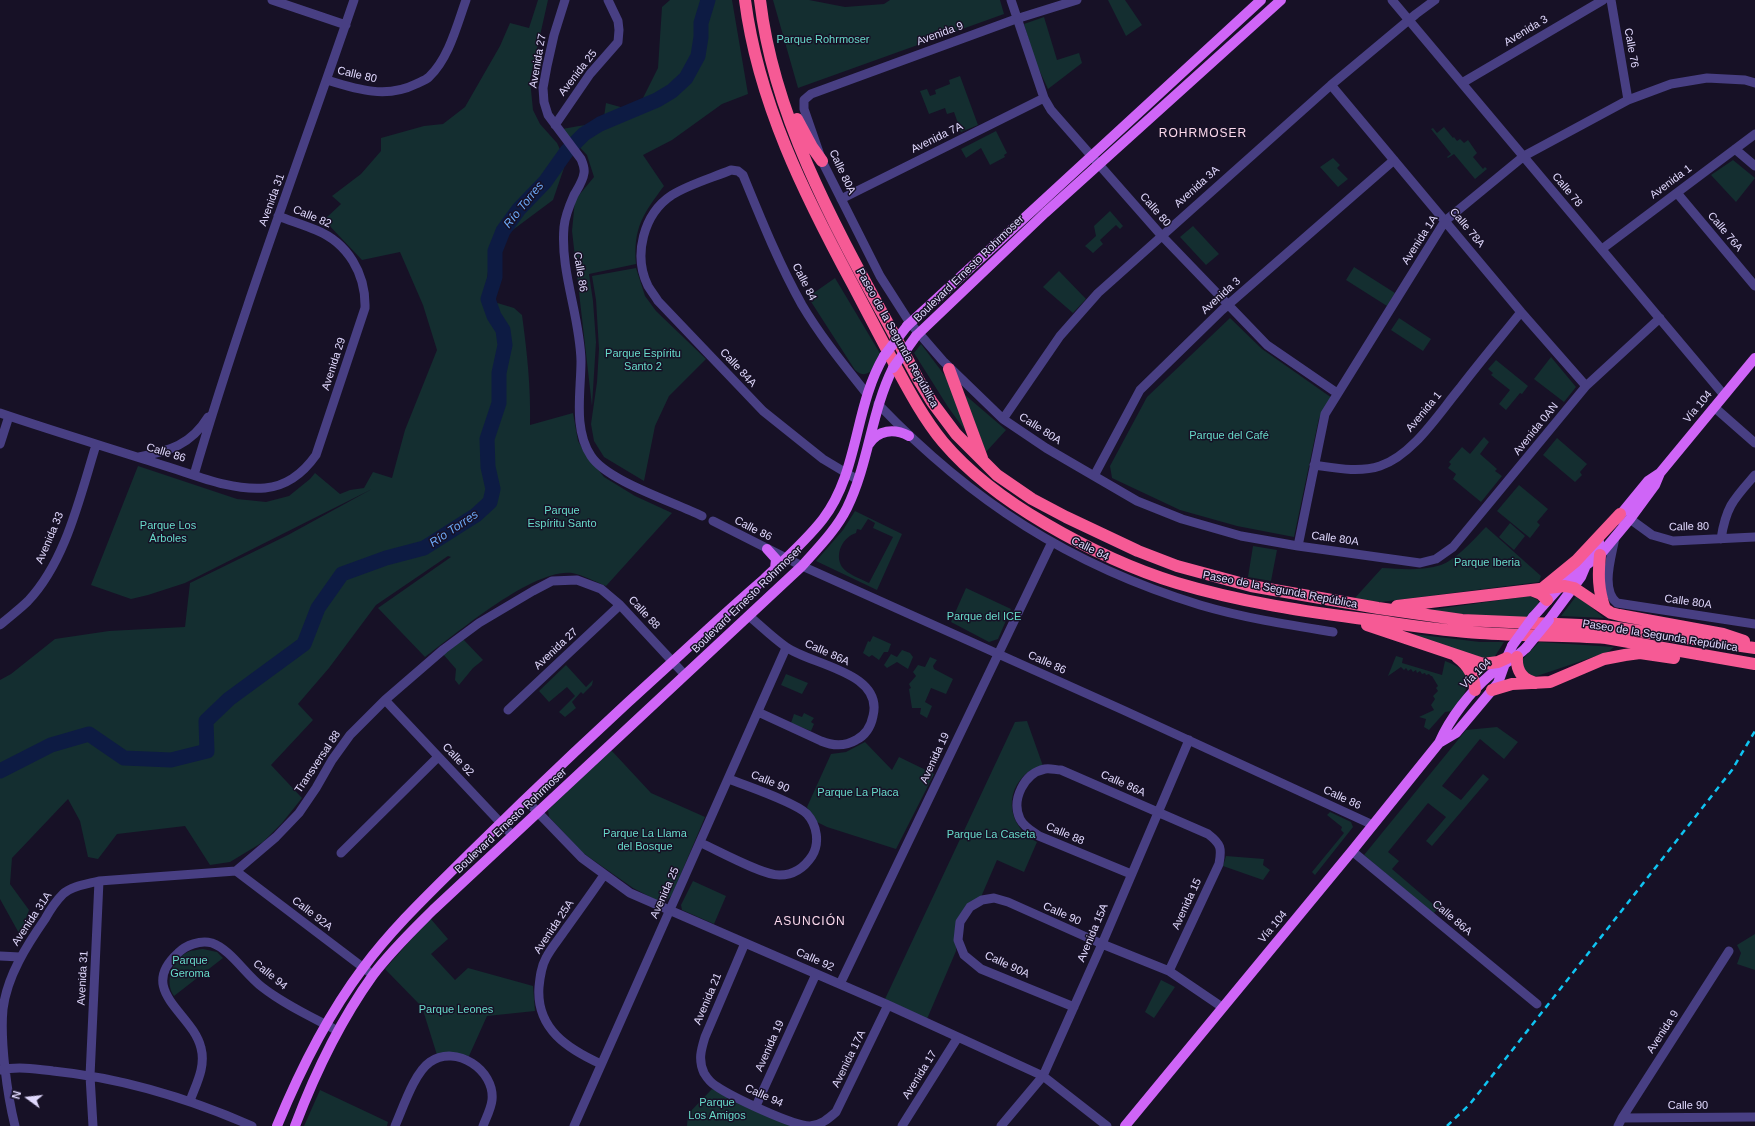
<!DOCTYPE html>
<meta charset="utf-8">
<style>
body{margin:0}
#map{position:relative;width:1755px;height:1126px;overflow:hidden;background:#171126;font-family:Arial,sans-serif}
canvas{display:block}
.north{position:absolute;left:8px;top:1078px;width:40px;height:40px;-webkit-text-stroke:3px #171126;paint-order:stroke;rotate:285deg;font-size:11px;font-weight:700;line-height:16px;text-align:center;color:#e0d8fd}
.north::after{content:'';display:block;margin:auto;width:14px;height:18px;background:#e0d8fd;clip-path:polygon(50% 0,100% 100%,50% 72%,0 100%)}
</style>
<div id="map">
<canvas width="1755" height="1126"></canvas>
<div class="north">N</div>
</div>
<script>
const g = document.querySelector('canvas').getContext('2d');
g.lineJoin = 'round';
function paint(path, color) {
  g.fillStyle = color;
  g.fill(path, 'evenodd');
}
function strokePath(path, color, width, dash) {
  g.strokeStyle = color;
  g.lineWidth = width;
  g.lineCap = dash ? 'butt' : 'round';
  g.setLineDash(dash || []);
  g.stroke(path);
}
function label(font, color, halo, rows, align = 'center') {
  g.font = font + ' Arial,sans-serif';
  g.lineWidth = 3;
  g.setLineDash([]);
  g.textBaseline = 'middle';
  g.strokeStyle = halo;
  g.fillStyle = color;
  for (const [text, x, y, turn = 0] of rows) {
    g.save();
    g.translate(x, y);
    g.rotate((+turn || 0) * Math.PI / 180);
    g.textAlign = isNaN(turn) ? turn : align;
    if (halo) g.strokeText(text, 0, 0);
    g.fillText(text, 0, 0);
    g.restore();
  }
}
const green = new Path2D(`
 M538 0H548L530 80 533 110 540 124 557 143 566 162 553 200 510 232 491 251 486 286 494 302 514 308 522 315C527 352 531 388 530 425L573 413 578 441 587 456 604 477 635 496 672 513 606 586C596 582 583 575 572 573 533 568 456 634 425 657L378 608 451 557 448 556 376 605 329 668 298 704 313 720 271 765 302 798 282 823 263 842 230 862 210 865 185 826 117 834 98 859 88 857 80 821 68 799 12 858 10 884 29 910 20 935 0 899V680L11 674 55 639 109 631 185 627 190 583 288 535 372 489 185 583 148 595 131 599 91 585 138 466 237 499 266 502 289 496 310 479 315 473 340 494 350 490 364 488 373 472 392 478 405 430 437 350 423 305 400 252 362 260 324 220 341 204 332 196 361 174 381 151V138L424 126 443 124 465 107 500 46 510 23 529 28Z
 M670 0H732L748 94 722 104 672 140 643 155 664 186C643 214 633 228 636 264L589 274 593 301 596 342 592 406 572 231 575 200 594 177 587 155 562 129 585 125 604 117 606 103 624 108 642 100 658 68 662 7Z
 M773 0H809L845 7 884 4 890 0H1000L1004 14 798 88Z
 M1108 0H1125L1142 25 1126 36Z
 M1044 17 1057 60 1079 53 1082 63 1048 89 1035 61 1024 24Z
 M960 76 978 125 961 132 954 112 947 114 945 108 929 114 920 91 927 89 930 96 936 94 935 90 950 84 949 80Z
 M1444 127 1453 138 1454 137 1457 141 1460 139 1464 143 1468 140 1477 153 1473 157 1483 169 1485 167 1487 169 1475 179 1454 154 1448 158 1447 157 1451 154 1431 129 1433 128 1437 133Z
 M996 131 1007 153 1004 155 1005 157 990 165 981 148 966 158 961 149Z
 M1333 158 1340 165 1337 168 1348 179 1338 187 1320 167Z
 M1733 160 1755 178 1736 202 1711 175Z
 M1110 211 1123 226 1120 229 1116 225 1100 240 1103 244 1093 253 1085 246 1096 236 1094 226Z
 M1193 226 1219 254 1206 265 1180 237Z
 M1354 267 1395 293 1387 306 1346 280Z
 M636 268 645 296 656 311 706 359 669 396 655 426 644 481 604 457 594 441 591 424 597 382 599 349 596 300 592 276Z
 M1059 271 1086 299 1073 313 1043 287Z
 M835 278 881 355C875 365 869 382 855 370L808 297Z
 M1230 318 1262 349 1332 398 1319 418 1294 537 1237 526 1180 510 1112 478 1110 466 1147 397Z
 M1399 318 1431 339 1423 351 1391 330Z
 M921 344 952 385 972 440 948 407 914 353Z
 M1551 357 1576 387 1564 402 1534 379Z
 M1496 360 1528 386 1522 394 1520 393 1506 410 1499 404 1510 390 1491 375 1493 373 1488 369Z
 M964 394 1006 430 986 452Z
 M1484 437 1489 442 1480 454 1497 469 1495 471 1502 476 1481 502 1453 479 1456 474 1448 468 1451 464 1449 462 1462 447 1470 454Z
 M1557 438 1587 464 1580 472 1582 475 1575 482 1543 455Z
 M1519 485 1548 509 1537 522 1540 525 1530 538 1497 511Z
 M855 511 902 534 877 590 816 561 843 530ZM868 519 875 523 873 528 893 537 869 583C861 579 847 574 842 567 834 554 843 537 856 533L857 529 861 530Z
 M1510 523 1525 536 1514 550 1499 537Z
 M1486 527 1541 576 1539 582 1381 602 1354 599 1382 568C1401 569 1422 571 1441 565 1457 559 1474 539 1486 527Z
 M1253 546 1277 550 1271 581 1248 577Z
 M966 588 1011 609 998 639 989 642 951 622Z
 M1577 595 1604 618 1561 616Z
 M1530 596 1538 600 1539 603 1525 619 1422 611Z
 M1397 632 1480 642H1504L1492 661Z
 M873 636 891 644 888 652H884L879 660 872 655 869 657 863 653 868 641 870 642Z
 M462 638 483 660 473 668 459 685 455 680 456 669 443 654Z
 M1539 642 1614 647 1608 652 1534 677 1527 675 1520 662Z
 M902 650 910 653 913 657 908 669 897 662 887 668 884 665 891 654 897 657Z
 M1396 656 1403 658 1402 663 1442 675 1445 661C1479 673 1469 690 1452 711L1445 712 1429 730 1424 727 1426 719 1419 717 1434 710 1431 705 1435 699 1433 696 1438 691 1436 688 1438 686 1432 676H1431L1429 674 1426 675 1425 673 1422 674 1420 671 1417 673 1416 670 1413 672 1411 669 1408 671 1406 668 1404 670 1401 667 1388 676Z
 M930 657 937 660 933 666 934 669 953 679 946 694 931 688 925 702 932 706 927 718 920 714 921 708H912L909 689 911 688 909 684 916 676 913 672 918 665 925 667Z
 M566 665 586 687 593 680 592 685 583 694 581 692 572 702 576 708 565 717 559 712 575 696 567 687 549 702 539 691Z
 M786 674 808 683 802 694 781 685Z
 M804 713 814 718 811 722 814 724 811 731 791 723 794 714 802 717Z
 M1027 721 1043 766C1038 768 1032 769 1028 772 1002 793 1009 828 1037 842L1024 872 997 860 981 897 956 933V951L927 1019 885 999 1015 722Z
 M1497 727 1518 742 1504 759 1480 739 1442 786 1461 800 1483 774 1489 779 1432 846 1426 841 1446 817 1428 803 1388 852 1399 861 1392 869 1434 905 1437 901 1441 905 1433 914 1364 855 1466 730Z
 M865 742 892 770 899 757 934 774 896 849 827 827 813 820 807 807 831 754 846 752Z
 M611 750 651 793 705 817 672 895 666 901 660 902 633 888 583 853 549 817 548 810Z
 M1330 812 1351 822 1353 827 1315 875 1312 872 1344 833 1341 830 1342 827 1327 815Z
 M1226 856 1264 859 1263 865 1270 870 1263 880 1223 866Z
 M693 881 726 896 714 924 682 910 681 905Z
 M430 918 448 939 431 954 455 980 468 968 533 986 535 1011 487 1016 469 1056 452 1053 437 1055 422 1007 385 969Z
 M1755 934V970L1737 964 1741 953 1737 945Z
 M203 949 217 952 223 958 174 996C164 982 172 959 188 952 192 950 198 950 203 949Z
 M1161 980 1175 987 1154 1018 1145 1012Z
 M712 1089 792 1126H687L688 1114Z
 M320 1090 388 1122 387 1126H304Z`);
const river = new Path2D(`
 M0 771 51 745 89 734 124 758 171 760 207 751 206 721 229 699 304 644 318 608 342 574 386 558 424 548 476 515 490 502 493 489 488 467 487 439 499 403V373L505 345 503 330 494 316 488 299 495 277V251L503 231 519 209 545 182 567 151 584 134 600 124 657 100 672 91 686 78 698 56 701 37V23L708 0`);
const minor = new Path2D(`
 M272 0 346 25
 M565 0 554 35 547 66 543 88 544 102 548 115 581 159C583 164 585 168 584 173 583 181 578 188 574 195 570 204 565 216 564 227 560 272 580 316 581 361 581 392 573 429 591 456 607 481 674 502 702 516
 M1011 0 1044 98 1051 110 1161 235 1267 345 1337 393
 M1077 0 1016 19 811 94 804 100V109L822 161 880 276 910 323 943 361 1003 419 1046 448 1137 501 1182 519 1241 536 1298 546 1420 563 1436 559 1453 547 1586 386 1660 318
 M1392 0 1724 395
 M1611 0 1628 100
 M327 80C356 89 386 99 416 84 420 82 426 80 429 77 449 58 457 25 466 0
 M1462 83 1603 0
 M1331 85 1521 312 1586 386
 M555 125 590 74 618 42 619 30 618 21 608 0
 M1735 149 1755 166
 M1677 193 1755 286
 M841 199 1044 98
 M1602 249 1755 134
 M878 404C972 502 1070 565 1200 605 1244 618 1289 625 1333 632
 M1714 407 1755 443
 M0 413C53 431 106 447 159 464 193 474 229 491 265 488 287 486 304 472 316 455L365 308C366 274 348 243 316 230 304 225 291 221 278 216
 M1003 419 1060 336 1098 293 1331 85 1416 14 1435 0
 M0 444 9 416
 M139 457C169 451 191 445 208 417
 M1314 465C1335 468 1359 473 1380 466 1413 455 1439 413 1460 388 1480 362 1501 337 1521 312
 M194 475C241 314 300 158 354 0
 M1094 476 1140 390 1222 310 1394 160
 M858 480 823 459 763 411 658 301C655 296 651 291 648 286 633 256 643 214 672 195 690 184 712 178 731 170L738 171 743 175C761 219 779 264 802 305 821 337 844 365 867 394
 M1630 519 1652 535 1673 541 1755 537
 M713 521 802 566 1123 710 1373 825
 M1615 537C1612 556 1600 589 1617 603L1755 624
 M1721 539C1726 506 1734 499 1755 475
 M1298 546 1325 414 1445 221 1524 156 1628 100 1671 84 1707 78 1745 80 1755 83
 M749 616C761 626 773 638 786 647 811 665 884 672 873 716 871 726 866 735 856 740 844 747 833 746 821 741L758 712
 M0 625C9 617 20 609 28 601 66 561 80 496 96 445
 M385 700 513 836
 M508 710 620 605
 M526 800 582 858 630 893 888 1005 1043 1076 1107 1126
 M701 843C717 850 764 876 780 875 794 875 804 868 812 856 820 843 817 825 807 814 795 802 746 786 729 779
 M1352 851 1537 1004
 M341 853 438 757
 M236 871 373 975
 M1131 874 1039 836C1032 831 1024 827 1020 819 1011 800 1024 773 1045 769 1050 768 1056 770 1061 770L1208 834C1221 844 1222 848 1219 864L1169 971
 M745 943 705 1037C701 1050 698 1060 704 1073 707 1078 711 1083 716 1086 732 1097 793 1126 810 1126 821 1125 828 1119 836 1112L888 1005
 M0 956 20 957
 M840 984 1052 542
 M1074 1007 981 969 964 955 958 940 960 922 970 907 982 900 994 898 1008 902 1102 944 1169 971 1222 1007
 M601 1064C568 1049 536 1029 539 987 540 977 541 967 546 958 551 948 559 939 565 930 578 912 591 894 604 875
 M1 1070C17 1066 37 1069 53 1071 123 1078 188 1098 252 1126
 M190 1101C196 1084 206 1067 201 1048 193 1013 136 991 178 953 186 945 200 940 212 943 230 949 246 975 262 987 285 1005 312 1017 338 1031
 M756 1106 816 974
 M1622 1118 1755 1117
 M15 1126C7 1094 0 1041 3 1009 7 976 27 945 45 919 50 910 56 901 63 894 71 886 88 884 99 881L236 871 276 837 299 813 316 788 332 760 350 735 385 700 444 649 479 623 533 591 552 581 577 580 601 589 620 605 685 675
 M93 1126 90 1076 99 881
 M395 1126C403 1108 414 1073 430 1062 456 1044 495 1070 492 1100 491 1109 486 1118 483 1126
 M574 1126 786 648
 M902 1126 958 1037
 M1001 1126 1043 1076 1102 944 1189 740
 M1618 1126 1622 1118 1729 951`);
const major = new Path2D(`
 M907 326 1261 0
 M916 336 1045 213 1281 0
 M869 444C878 430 894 428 909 436
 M1616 520 1648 481 1660 473 1755 358
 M767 549 776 559 775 569
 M1533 617 1566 580 1600 555 1630 519 1655 485 1660 473
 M1549 620 1581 577 1589 558 1599 542
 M1439 743 1456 733 1498 683 1508 655 1512 646
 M277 1126C300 1070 327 1016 363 968 394 926 433 890 469 854 538 786 609 719 681 654 708 629 735 604 763 580 783 561 806 541 823 519 859 472 854 407 884 356
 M295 1126C315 1073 340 1021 373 975 391 951 412 931 433 910L802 566C818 548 836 530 847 508 869 463 871 412 893 368
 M1125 1126 1352 851 1439 743C1450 718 1470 692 1491 674 1502 664 1515 659 1526 648`);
const highway = new Path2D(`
 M745 0C758 102 805 196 853 285 867 312 881 338 895 365 909 391 924 419 943 442 971 475 1008 502 1046 524 1087 548 1131 569 1177 583 1240 602 1307 612 1372 620 1408 625 1444 631 1480 633 1522 636 1564 635 1606 638L1755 664
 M760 0C776 136 855 260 918 379L932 402 956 434 997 475 1032 499 1066 517 1138 551 1177 566 1251 586 1378 608 1462 620 1604 626 1755 648
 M797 119 812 147 822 161
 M949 369 982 458
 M1600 555C1598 574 1598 590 1605 609
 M1543 588 1576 561 1620 514
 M1531 590 1541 594 1547 600
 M1397 606 1565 586 1574 588 1611 613 1619 615 1723 634 1744 641
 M1367 625 1483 664 1498 662 1507 658
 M1457 657C1469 666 1474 676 1475 690
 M1517 657C1516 670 1522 680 1536 683
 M1492 690 1512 684 1550 682 1604 659 1625 655 1640 653 1674 658`);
const rail = new Path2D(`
 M1447 1126 1470 1104 1732 770 1755 731`);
const majorBridge = new Path2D(`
 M884 356 907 326
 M893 368 916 336
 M1512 646 1533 617
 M1526 648 1549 620`);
const streetNames = [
 ["Avenida 3",1526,31,-31],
 ["Avenida 9",940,34,-20],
 ["Calle 76",1631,48,80],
 ["Avenida 27",538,61,-80],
 ["Avenida 25",578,73,-52],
 ["Calle 80",357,75,13],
 ["Avenida 7A",937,138,-26],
 ["Calle 80A",842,172,65],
 ["Avenida 1",1671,182,-37],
 ["Avenida 3A",1197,187,-42],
 ["Calle 78",1567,190,50],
 ["Avenida 31",272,200,-70],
 ["Calle 80",1155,210,49],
 ["Calle 82",312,217,23],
 ["Calle 78A",1467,228,50],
 ["Calle 76A",1725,232,50],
 ["Avenida 1A",1420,240,-57],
 ["Boulevard Ernesto Rohrmoser",969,269,-44],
 ["Calle 86",580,272,81],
 ["Calle 84",804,282,63],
 ["Avenida 3",1221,296,-42],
 ["Paseo de la Segunda República",897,338,61],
 ["Avenida 29",334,364,-72],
 ["Calle 84A",738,368,47],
 ["Vía 104",1698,407,-50],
 ["Avenida 1",1424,412,-50],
 ["Calle 80A",1040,429,33],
 ["Avenida 0AN",1536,429,-51],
 ["Calle 86",166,453,17],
 ["Calle 80",1689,527,-1],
 ["Calle 86",753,529,27],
 ["Avenida 33",50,538,-67],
 ["Calle 80A",1335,539,8],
 ["Calle 84",1090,549,26],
 ["Paseo de la Segunda República",1280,590,11],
 ["Boulevard Ernesto Rohrmoser",747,600,-44],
 ["Calle 80A",1688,602,8],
 ["Calle 88",644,613,47],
 ["Paseo de la Segunda República",1660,636,9],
 ["Avenida 27",556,649,-43],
 ["Calle 86A",827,653,24],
 ["Calle 86",1047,663,24],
 ["Vía 104",1476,674,-44],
 ["Avenida 19",935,758,-65],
 ["Calle 92",458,760,47],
 ["Transversal 88",318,762,-56],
 ["Calle 90",770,782,22],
 ["Calle 86A",1123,784,24],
 ["Calle 86",1342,798,25],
 ["Boulevard Ernesto Rohrmoser",511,821,-43],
 ["Calle 88",1065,834,23],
 ["Avenida 25",665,893,-66],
 ["Avenida 15",1187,904,-65],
 ["Calle 92A",312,914,38],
 ["Calle 90",1062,914,24],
 ["Calle 86A",1452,918,40],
 ["Avenida 31A",32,919,-56],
 ["Avenida 25A",554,927,-56],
 ["Vía 104",1273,927,-50],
 ["Avenida 15A",1093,933,-67],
 ["Calle 92",815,960,24],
 ["Calle 90A",1007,965,25],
 ["Calle 94",270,975,39],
 ["Avenida 31",83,978,-87],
 ["Avenida 21",708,999,-67],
 ["Avenida 9",1663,1032,-57],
 ["Avenida 19",770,1046,-66],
 ["Avenida 17A",849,1059,-64],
 ["Avenida 17",920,1075,-58],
 ["Calle 94",764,1096,24],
 ["Calle 90",1688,1106]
];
const parkNames = [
 ["Parque Rohrmoser",823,40],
 ["Parque Espíritu",643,354],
 ["Santo 2",643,367],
 ["Parque del Café",1229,436],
 ["Parque",562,511],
 ["Espíritu Santo",562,524],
 ["Parque Los",168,526],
 ["Árboles",168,539],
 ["Parque Iberia",1487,563],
 ["Parque del ICE",984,617],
 ["Parque La Placa",858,793],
 ["Parque La Llama",645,834],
 ["del Bosque",645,847],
 ["Parque La Caseta",991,835],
 ["Parque",190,961],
 ["Geroma",190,974],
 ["Parque Leones",456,1010],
 ["Parque",717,1103],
 ["Los Amigos",717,1116]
];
const neighbourhoodNames = [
 ["ROHRMOSER",1203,134],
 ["ASUNCIÓN",810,922]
];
const waterNames = [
 ["Río Torres",524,205,-51],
 ["Río Torres",454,529,-34]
];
paint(green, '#142e30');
strokePath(river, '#0d1b43', 15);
strokePath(minor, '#483f83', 9);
strokePath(major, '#cf65f7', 10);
strokePath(highway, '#f65a95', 12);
strokePath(rail, '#0fc4f2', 2.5, [6, 5]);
strokePath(majorBridge, '#cf65f7', 10);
label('11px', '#e0d8fd', '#171126', streetNames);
label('11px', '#67dac9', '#171126', parkNames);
g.letterSpacing = '1px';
label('12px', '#fddaed', '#171126', neighbourhoodNames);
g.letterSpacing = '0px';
label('italic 12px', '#6ca8f7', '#171126', waterNames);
</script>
